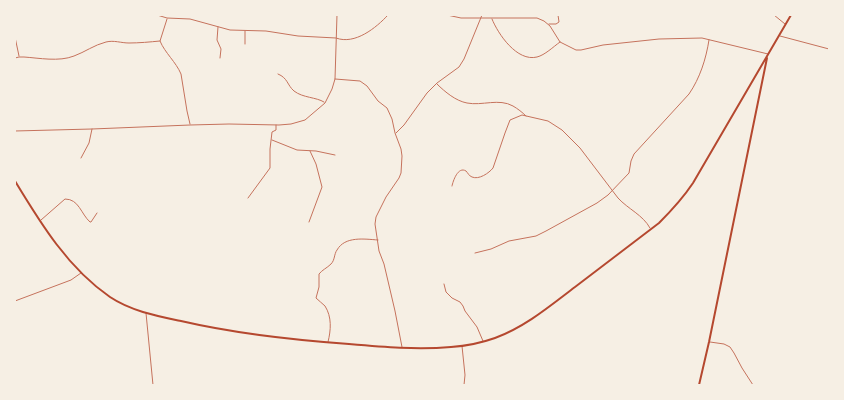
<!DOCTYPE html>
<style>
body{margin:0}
#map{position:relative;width:844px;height:400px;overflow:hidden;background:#f6efe4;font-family:Roboto,sans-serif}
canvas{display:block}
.frame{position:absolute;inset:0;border:16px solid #f6efe4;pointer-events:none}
</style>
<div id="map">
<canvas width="844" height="400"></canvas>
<div class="frame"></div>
</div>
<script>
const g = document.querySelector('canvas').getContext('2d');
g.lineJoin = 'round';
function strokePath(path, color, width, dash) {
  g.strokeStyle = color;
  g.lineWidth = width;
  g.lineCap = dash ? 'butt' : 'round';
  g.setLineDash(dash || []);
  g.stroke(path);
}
const minor = new Path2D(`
 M157 15 167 18 190 19 230 30 266 31 298 36 336 38C355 45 376 28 388 15
 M447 15 461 18H537L544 21 550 26 560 42 576 50H581L603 45 659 39 702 38 768 54
 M774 15 785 24
 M167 19 160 41C165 53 176 62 181 74L187 111 190 124
 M492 19C498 34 517 62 537 57 545 55 553 47 560 42
 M549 24H556L559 22 558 15
 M218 27 217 40 221 49 220 58
 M780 36 829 49
 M15 37 19 56
 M245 44V31
 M15 58 19 57H24C39 58 59 62 74 56 85 52 94 45 106 42 114 40 121 43 129 43 139 43 150 42 160 41
 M278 74C288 78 287 85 294 91 303 98 316 97 324 102
 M335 79 360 81 367 86 378 101 387 108 392 119 395 133 401 149 402 156 401 173 399 178 386 197 376 217 375 224 379 251 384 264 395 311 402 347
 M437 84C445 92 456 101 467 103 482 106 499 98 513 106 518 109 522 112 526 116
 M15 131 92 129 190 125 229 124 279 125 291 124 305 120 325 103 332 89 335 79 337 15
 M396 133 404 125 427 93 437 83 459 67 464 59 482 15
 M272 140 297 150 316 151 335 155
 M81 158 89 143 92 129
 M452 186C453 181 458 166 466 171 468 173 469 176 472 177 479 180 489 173 493 168L505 133 510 120 522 115 548 121 562 130 580 148 618 198C628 209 643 215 650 228
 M248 198 270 168V149L272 132 276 130V125
 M41 220 65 199C79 199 81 214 90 222H91L97 213
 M309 222 322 187 316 164 310 151
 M475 253 491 249 509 241 536 236 546 231 597 203 608 195 629 173 631 161 634 154 689 94C700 78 706 59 709 40
 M444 284 446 292 452 298 460 302 463 306 465 311 477 327 483 341
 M15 301 71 280 81 273
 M146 313 153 385
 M328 342C331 330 332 317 325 306 322 303 319 301 316 298L319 287V274C322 270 327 268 331 264 335 260 334 254 337 250 345 236 364 239 378 240
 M710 342 724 344 730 347 734 353 742 368 753 385
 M462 346 465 375 464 385`);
const secondary = new Path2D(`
 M15 181C41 224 68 268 110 297 131 311 157 316 181 321 237 334 293 340 349 344 383 347 417 350 451 347 466 346 481 343 495 338 525 327 550 306 575 287 603 266 631 244 659 223 672 210 683 198 693 183L791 15
 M699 385 709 342 767 58`);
strokePath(minor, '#c5725c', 1);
strokePath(secondary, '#b5482f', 2);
</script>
